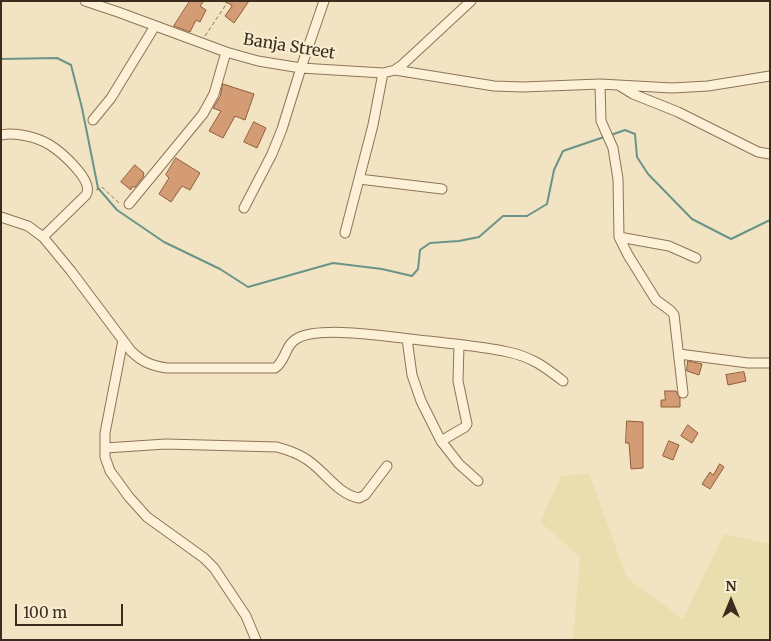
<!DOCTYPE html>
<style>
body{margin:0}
#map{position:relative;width:771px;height:641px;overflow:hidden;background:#f2e4c2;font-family:Merriweather,serif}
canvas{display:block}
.frame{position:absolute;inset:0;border:2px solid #3c2c1d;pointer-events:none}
.north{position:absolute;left:706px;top:576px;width:50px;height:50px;-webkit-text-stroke:4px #f9edd2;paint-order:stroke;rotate:0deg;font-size:14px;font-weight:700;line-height:20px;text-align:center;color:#3c2c1d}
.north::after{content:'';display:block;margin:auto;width:18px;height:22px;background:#3c2c1d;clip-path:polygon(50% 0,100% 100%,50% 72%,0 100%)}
.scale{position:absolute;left:15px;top:604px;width:108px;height:22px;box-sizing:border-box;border:2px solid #3c2c1d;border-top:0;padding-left:6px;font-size:15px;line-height:18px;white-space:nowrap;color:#3c2c1d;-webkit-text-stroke:4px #f9edd2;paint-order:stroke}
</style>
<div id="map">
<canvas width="771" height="641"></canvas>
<div class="frame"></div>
<div class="north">N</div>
<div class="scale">100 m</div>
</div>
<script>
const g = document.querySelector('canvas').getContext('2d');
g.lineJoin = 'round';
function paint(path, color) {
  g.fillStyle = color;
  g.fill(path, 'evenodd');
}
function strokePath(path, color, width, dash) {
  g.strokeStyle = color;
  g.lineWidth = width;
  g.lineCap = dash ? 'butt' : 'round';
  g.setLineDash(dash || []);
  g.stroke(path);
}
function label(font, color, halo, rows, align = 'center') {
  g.font = font + ' Merriweather,serif';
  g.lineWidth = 4;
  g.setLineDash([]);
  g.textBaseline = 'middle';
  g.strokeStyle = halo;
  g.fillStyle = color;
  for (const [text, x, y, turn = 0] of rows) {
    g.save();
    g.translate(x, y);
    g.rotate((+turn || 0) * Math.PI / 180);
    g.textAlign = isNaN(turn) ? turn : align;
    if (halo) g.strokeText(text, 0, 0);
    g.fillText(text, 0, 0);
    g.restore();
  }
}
const farmland = new Path2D(`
 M589 473 627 578 683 619 724 534 770 544V640H573L580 557 540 522 561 476Z`);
const stream = new Path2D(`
 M1 59 57 58 71 65 82 108 98 188 117 210 164 242 220 269 248 287 333 263 382 269 412 276 418 269 420 250 430 243 459 241 479 237 503 216H527L547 204 554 170 563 151 604 137
 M611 135 625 130 635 134 637 157 648 174 692 219 731 239 770 220`);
const building = new Path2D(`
 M190 1H204L200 6 206 10 200 22 196 20 190 32 174 26Z
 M225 1H249L234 23 225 16 232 6Z
 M223 84 254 94 245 120 235 116 223 138 209 131 221 111 213 108 220 97Z
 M254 122 266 128 257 148 244 142Z
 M176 158 200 173 190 190 182 186 171 202 159 194 169 178 166 175Z
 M135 165 144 173 143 175 144 176 135 187H131V190L121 182Z
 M688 361 702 364 699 375 687 371Z
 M744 372 746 381 728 385 726 375Z
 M665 391H676L680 398V407H661V400H665Z
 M627 421 643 422V468L631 469 629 443H626Z
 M688 425 698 433 692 443 681 436Z
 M669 441 679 445 673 460 663 456Z
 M720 464 724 467 710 489 702 484 710 472 713 475Z`);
const path = new Path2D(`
 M205 36 227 3 224 1
 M96 190 102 187 120 204`);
const minor = new Path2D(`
 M85 1 118 12 226 52 258 61 301 68 383 73 395 70 402 65 471 1
 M395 70 494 86 523 87 600 84 672 88 708 86 770 76
 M600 84 601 121 613 148 618 179 619 237 628 255 656 300 671 311 674 315 683 393
 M620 86 633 94 678 112 758 152 770 154
 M93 120 111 98 155 26
 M1 135C16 132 37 137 50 145 61 152 95 181 86 195L43 237
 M359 179 442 189
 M129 204 203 114 214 94 226 52
 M244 208 272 154 282 129 301 68 324 1
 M1 217 28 226 43 237 71 271 131 351C142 362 152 366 167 368H275C286 361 285 344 298 338 323 325 398 338 428 341 454 344 482 346 508 352 532 357 545 367 563 381
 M345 233 373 125 383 73
 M619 237 669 246 696 258
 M407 339 412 375 421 401 441 441 459 464 478 481
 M123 340 105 433V457L110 471 129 497 147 517 204 558 214 568 246 616 256 640
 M679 354 748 363H770
 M441 441 465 427 467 424 458 381 459 345
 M105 448 166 444 277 447C288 450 297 453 306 459 324 470 337 494 359 498L365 495 387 466`);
const streetNames = [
 ["Banja Street",289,47,9]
];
paint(farmland, '#e9dfae');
strokePath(stream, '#6a9489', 2);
paint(building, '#d49c74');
strokePath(building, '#905c3a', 1);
strokePath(minor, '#8e7457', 11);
strokePath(path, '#8e7457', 1, [4, 2.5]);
strokePath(minor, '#fcf0d6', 9);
label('16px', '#3c2c1d', '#f9edd2', streetNames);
</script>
